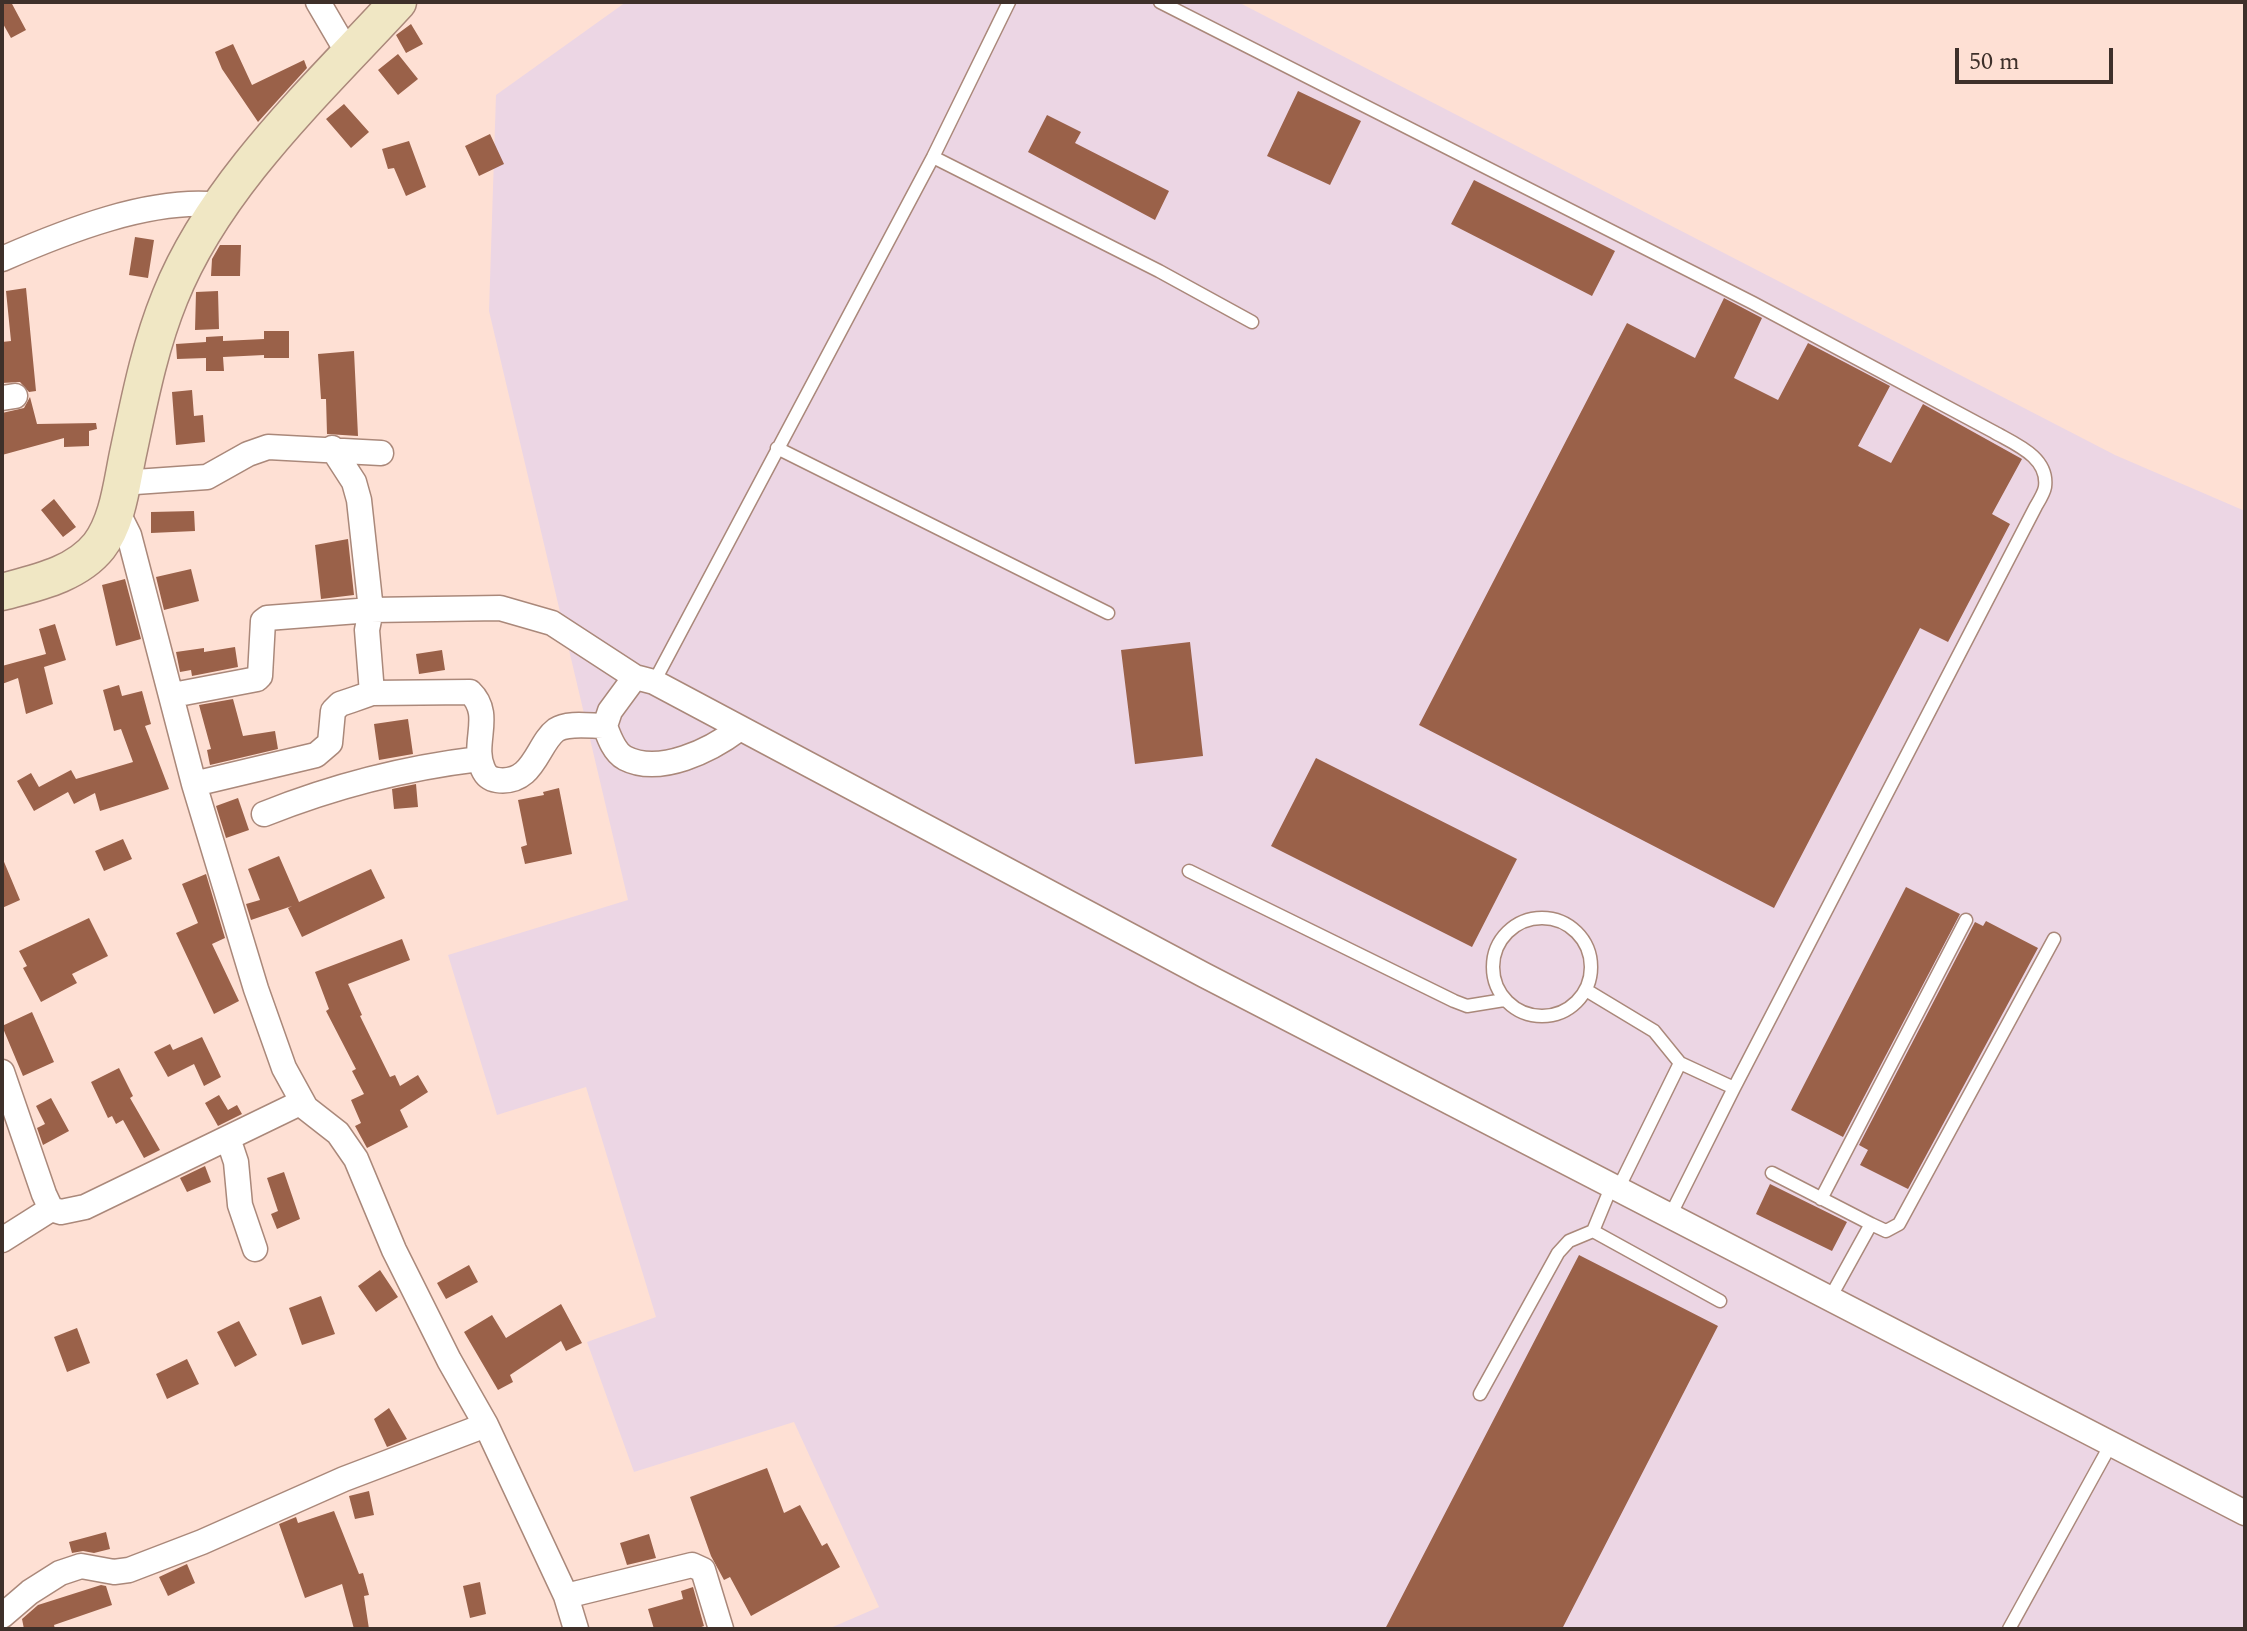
<!DOCTYPE html>
<style>
body{margin:0}
#map{position:relative;width:2247px;height:1631px;overflow:hidden;background:#fee0d4;font-family:Spectral,serif}
canvas{display:block}
.frame{position:absolute;inset:0;border:4px solid #3e302a;pointer-events:none}
.scale{position:absolute;left:1955px;top:48px;width:158px;height:36px;box-sizing:border-box;border:4px solid #3e302a;border-top:0;padding-left:10px;font-size:24px;line-height:28px;white-space:nowrap;color:#3e302a;-webkit-text-stroke:6px #fee0d4;paint-order:stroke}
</style>
<div id="map">
<canvas width="2247" height="1631"></canvas>
<div class="frame"></div>
<div class="scale">50 m</div>
</div>
<script>
const g = document.querySelector('canvas').getContext('2d');
g.lineJoin = 'round';
function paint(path, color) {
  g.fillStyle = color;
  g.fill(path, 'evenodd');
}
function strokePath(path, color, width, dash) {
  g.strokeStyle = color;
  g.lineWidth = width;
  g.lineCap = dash ? 'butt' : 'round';
  g.setLineDash(dash || []);
  g.stroke(path);
}
const industrial = new Path2D(`
 M626 2H1238L2115 455 2245 511V1629H828L879 1607 794 1422 634 1472 587 1342 656 1317 586 1087 497 1115 448 955 628 900 489 311 496 95Z`);
const building = new Path2D(`
 M2 2H11L26 30 11 38 2 22Z
 M411 24 423 44 406 53 396 35Z
 M233 44 252 85 304 60 307 68 258 122 222 69 215 52Z
 M398 54 418 79 398 95 378 70Z
 M1298 91 1361 121 1330 185 1267 156Z
 M344 104 369 132 351 148 326 119Z
 M1047 115 1081 132 1075 143 1169 191 1155 220 1028 152Z
 M490 134 504 164 479 176 465 146Z
 M409 141 426 187 406 196 394 168 388 169 382 149Z
 M1474 180 1615 251 1592 296 1451 224Z
 M135 237 154 240 148 278 129 275Z
 M220 245H241L240 276H211L212 259Z
 M26 288 36 391 29 392 20 382 2 383V342L11 341 6 291Z
 M218 291 219 329 195 330 196 292Z
 M1724 298 1762 318 1734 378 1778 400 1808 343 1890 386 1858 446 1891 463 1923 404 2022 459 1992 514 2010 524 1948 642 1920 628 1774 908 1419 725 1627 323 1695 358Z
 M264 331H289V358H264V355L223 357 224 371H206V358L177 359 176 344 206 342V337L223 336V341L264 339Z
 M354 351 358 436 327 434 326 399H321L318 354Z
 M192 390 194 416 203 415 205 442 176 445 172 392Z
 M30 397 37 424 96 423 97 429 89 431V446L64 447V438L2 455V413L24 408Z
 M54 499 76 527 63 537 41 510Z
 M194 511 195 531 151 533V512Z
 M348 539 354 595 321 599 315 545Z
 M191 569 199 601 164 610 156 577Z
 M125 579 141 639 116 646 102 585Z
 M55 624 66 660 44 667 53 704 26 714 18 678 2 684V666L46 654 39 629Z
 M1190 642 1203 756 1135 764 1121 650Z
 M235 647 238 667 192 676 191 670 180 672 176 652 204 648V652Z
 M442 650 445 670 419 674 416 654Z
 M119 685 122 696 142 691 151 724 145 726 169 789 100 811 95 793 74 804 68 792 34 811 17 781 31 773 39 787 71 770 76 779 133 762 121 729 114 731 103 690Z
 M233 699 243 736 275 731 278 749 210 765 207 750 211 749 199 705Z
 M408 719 413 754 379 760 374 724Z
 M1316 758 1517 859 1472 947 1271 846Z
 M416 784 418 807 394 809 392 789Z
 M559 788 572 854 525 864 521 847 527 845 518 800 544 795 543 792Z
 M238 798 249 830 226 838 216 806Z
 M123 839 132 859 104 871 95 851Z
 M279 856 299 902 371 869 385 898 302 937 288 908 292 906 251 920 246 904 260 900 248 869Z
 M2 857 20 900 2 908Z
 M206 874 225 938 212 944 239 1001 214 1014 176 933 198 923 182 884Z
 M1906 887 1960 914 1843 1137 1791 1110Z
 M89 918 108 956 72 974 77 983 41 1002 23 968 27 966 19 951Z
 M1986 921 2038 948 1908 1189 1860 1165 1868 1150 1859 1145 1975 922 1983 926Z
 M402 939 410 960 348 984 362 1015 360 1016 390 1077 395 1075 400 1086 418 1075 428 1092 400 1110 408 1127 367 1148 355 1126 361 1123 351 1100 364 1094 352 1071 356 1069 326 1011 329 1009 315 972Z
 M32 1012 54 1062 23 1076 2 1026Z
 M202 1037 221 1077 204 1086 194 1064 168 1077 154 1052 170 1044 173 1050Z
 M119 1068 133 1096 130 1098 160 1150 144 1158 123 1120 116 1124 112 1116 108 1118 91 1082Z
 M219 1095 228 1110 237 1105 242 1114 218 1126 205 1103Z
 M51 1098 69 1131 43 1145 37 1128 45 1124 36 1106Z
 M205 1166 211 1182 187 1192 180 1178Z
 M284 1172 300 1219 277 1229 271 1214 278 1211 267 1178Z
 M1770 1184 1847 1222 1832 1251 1756 1214Z
 M1579 1255 1718 1326 1562 1629H1385Z
 M469 1265 478 1282 446 1299 437 1283Z
 M380 1270 398 1297 376 1312 358 1286Z
 M321 1296 335 1334 302 1345 289 1308Z
 M561 1304 582 1343 566 1351 561 1341 510 1375 513 1382 498 1390 464 1332 492 1315 506 1338Z
 M239 1321 257 1355 235 1367 217 1332Z
 M77 1328 90 1363 67 1372 54 1337Z
 M187 1359 199 1384 167 1399 156 1374Z
 M389 1408 407 1439 387 1447 374 1419Z
 M767 1468 784 1513 800 1505 822 1546 827 1543 840 1567 751 1616 730 1577 724 1580 711 1556 690 1497Z
 M369 1491 374 1515 355 1519 349 1496Z
 M334 1511 359 1574 363 1573 369 1595 364 1596 369 1629H354L342 1584 305 1598 279 1524 296 1517 298 1523Z
 M106 1532 110 1549 94 1553 83 1551 72 1553 69 1542Z
 M649 1534 656 1558 627 1565 620 1543Z
 M187 1564 195 1583 168 1596 159 1577Z
 M480 1582 486 1614 470 1618 463 1586Z
 M101 1585 106 1586 112 1605 54 1625 55 1629H24L22 1619 38 1605Z
 M693 1587 704 1626 696 1629H654L648 1609 683 1599 681 1591Z`);
const lane = new Path2D(`
 M1160 2 1753 303 1994 432C2015 444 2049 457 2045 487 2044 493 2039 501 2036 506L1734 1088 1671 1214
 M933 157 1159 271 1252 322
 M777 448 1108 613
 M654 682 933 157 1009 2
 M1189 871 1454 1001 1467 1006 1504 1000
 M1493 967a49 49 0 1 1 98 0a49 49 0 1 1-98 0Z
 M1586 990 1654 1031 1680 1063 1734 1088
 M1772 1173 1871 1224
 M1619 1187 1680 1063
 M1821 1199 1966 920
 M1593 1231 1720 1301
 M1830 1298 1871 1224 1886 1231 1899 1224 2054 939
 M1480 1394 1558 1253 1569 1241 1593 1231 1612 1185
 M2009 1629 2111 1444`);
const street = new Path2D(`
 M318 2 349 55
 M2 259C64 232 151 197 219 205
 M2 398 15 396
 M332 448 354 482 359 500 371 610 367 630 372 693
 M121 483 207 477 248 454 268 447 381 453
 M116 509 129 535 194 784 256 989 284 1068 306 1108 338 1133 356 1159 394 1250 449 1360 486 1425 566 1596 692 1565 703 1570 721 1629
 M635 677 610 711 605 726C609 737 614 752 625 758 660 776 711 750 739 729
 M173 695 257 679 260 676 263 621 267 618 371 610 500 608 552 623 635 677 654 682 1204 975 2245 1513
 M194 784 316 755 330 743 333 711 340 704 352 700 372 693 470 692C494 715 471 743 483 769 486 776 490 779 497 780 534 785 537 744 556 730 568 722 590 726 605 726
 M264 814C334 786 404 768 479 759
 M2 1072 44 1194 51 1209 61 1212 85 1207 302 1102
 M228 1138 236 1162 240 1205 255 1249
 M2 1240 51 1209
 M566 1596 576 1629
 M2 1616 30 1592 60 1573 81 1566 114 1572 129 1570 202 1542 344 1479 486 1425`);
const secondary = new Path2D(`
 M2 592C35 583 76 575 99 546 119 520 122 480 129 449 140 397 150 346 170 297 215 184 317 90 398 2`);
paint(industrial, '#ecd6e4');
paint(building, '#9a6149');
strokePath(lane, '#aa887a', 15);
strokePath(street, '#aa887a', 27);
strokePath(secondary, '#aa887a', 39);
strokePath(lane, '#fff', 12);
strokePath(street, '#fff', 24);
strokePath(secondary, '#f0e7c4', 36);
</script>
